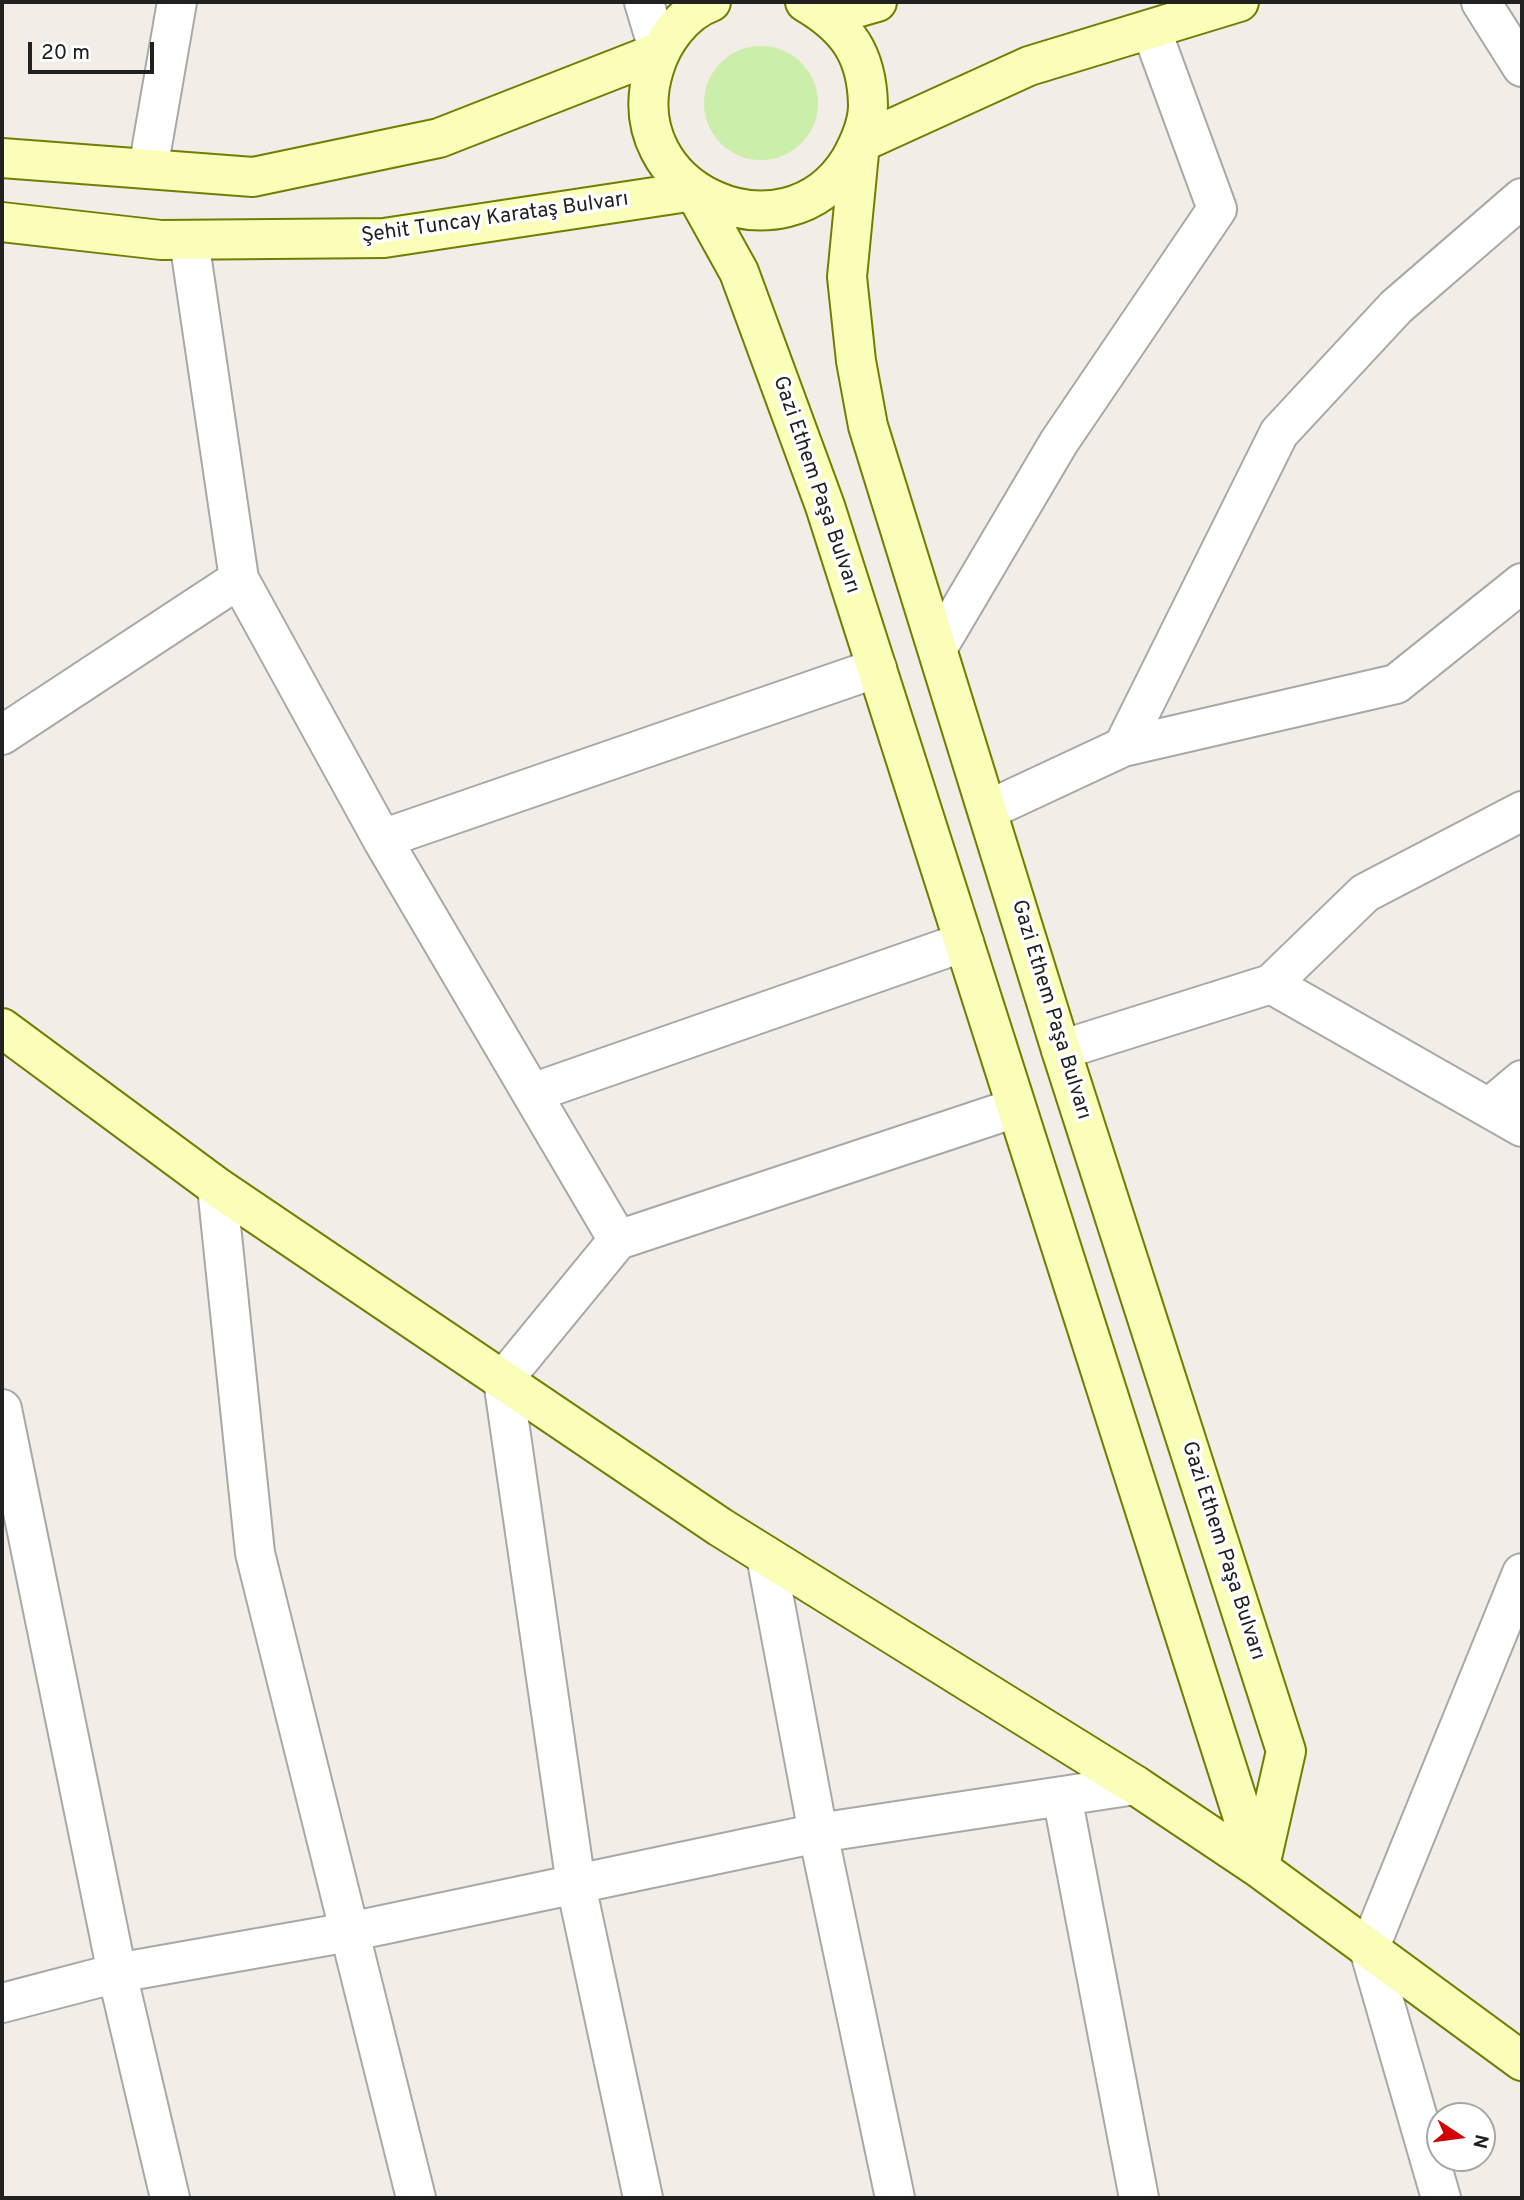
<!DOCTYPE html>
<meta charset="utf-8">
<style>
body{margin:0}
#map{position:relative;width:1524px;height:2200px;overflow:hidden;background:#f2eee7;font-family:Overpass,sans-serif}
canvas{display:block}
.frame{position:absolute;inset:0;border:4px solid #212121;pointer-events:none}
.north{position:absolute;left:1426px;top:2102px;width:70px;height:70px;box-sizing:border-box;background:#fff;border:2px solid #a6a6a6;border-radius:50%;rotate:103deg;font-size:19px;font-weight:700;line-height:28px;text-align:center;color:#212121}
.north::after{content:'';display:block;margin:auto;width:24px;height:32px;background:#d10200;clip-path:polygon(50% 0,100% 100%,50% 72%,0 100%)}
.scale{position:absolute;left:28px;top:42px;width:126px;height:32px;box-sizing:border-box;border:4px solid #212121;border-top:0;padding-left:9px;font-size:21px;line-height:24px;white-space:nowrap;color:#212121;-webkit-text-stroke:5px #fff;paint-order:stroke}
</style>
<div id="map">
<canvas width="1524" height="2200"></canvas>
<div class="frame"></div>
<div class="north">N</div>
<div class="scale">20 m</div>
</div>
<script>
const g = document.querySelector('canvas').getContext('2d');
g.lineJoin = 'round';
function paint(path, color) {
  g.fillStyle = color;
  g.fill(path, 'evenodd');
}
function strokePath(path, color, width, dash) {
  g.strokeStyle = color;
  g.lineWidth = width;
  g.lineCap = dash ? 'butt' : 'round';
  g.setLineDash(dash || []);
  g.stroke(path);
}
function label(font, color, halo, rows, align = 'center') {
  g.font = font + ' Overpass,sans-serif';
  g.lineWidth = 7;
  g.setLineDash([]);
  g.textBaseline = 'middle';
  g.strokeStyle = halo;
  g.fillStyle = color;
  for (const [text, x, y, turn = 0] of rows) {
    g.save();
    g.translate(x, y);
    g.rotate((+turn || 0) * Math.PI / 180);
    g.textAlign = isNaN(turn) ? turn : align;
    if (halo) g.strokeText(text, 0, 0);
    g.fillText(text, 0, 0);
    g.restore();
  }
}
const grass = new Path2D(`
 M704 103a57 57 0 1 1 114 0a57 57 0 1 1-114 0Z`);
const street = new Path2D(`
 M644 2 659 52
 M1481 2 1522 67
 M148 169 177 2
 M189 240 239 579 382 839 618 1240
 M938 647 1059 442 1217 209 1151 29
 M2 735 239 579
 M1123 747 1279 433 1396 307 1522 198
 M988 810 1123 747 1396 684 1522 583
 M382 839 877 668
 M1271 984 1522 1127
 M1061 1050 1271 984 1365 893 1522 811
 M532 1093 964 942
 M1490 1107 1522 1080
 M217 1187 255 1553 416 2198
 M2 1409 117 1973 170 2198
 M766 1556 818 1833 895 2198
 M1062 1796 1139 2198
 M2 2003 117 1973 349 1932 818 1833 1135 1785
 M643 2198 576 1885 503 1380 618 1240 1015 1108
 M1441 2198 1369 1949 1522 1573`);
const secondary = new Path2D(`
 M711 2C683 12 662 42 654 69 616 192 785 265 850 160 859 144 868 125 868 105 867 55 848 27 805 2
 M1239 2 1029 66 860 143 847 277 856 361 868 426 1061 1050 1286 1751 1260 1866
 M828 16 877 2
 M2 158 253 177 439 138 659 52
 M2 222 161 240 384 238 694 191 739 272 825 506 1259 1868
 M2 1028 217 1187 720 1527 1135 1785 1259 1868 1522 2061`);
const streetNames = [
 ["Şehit Tuncay Karataş Bulvarı",495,219,-8],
 ["Gazi Ethem Paşa Bulvarı",815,485,71],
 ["Gazi Ethem Paşa Bulvarı",1050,1010,73],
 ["Gazi Ethem Paşa Bulvarı",1222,1551,72]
];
paint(grass, '#cbeeaa');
strokePath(street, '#a8a8a8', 42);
strokePath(secondary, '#707f00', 42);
strokePath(street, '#fff', 38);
strokePath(secondary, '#fafeb9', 38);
label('21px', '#212121', '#fff', streetNames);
</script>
